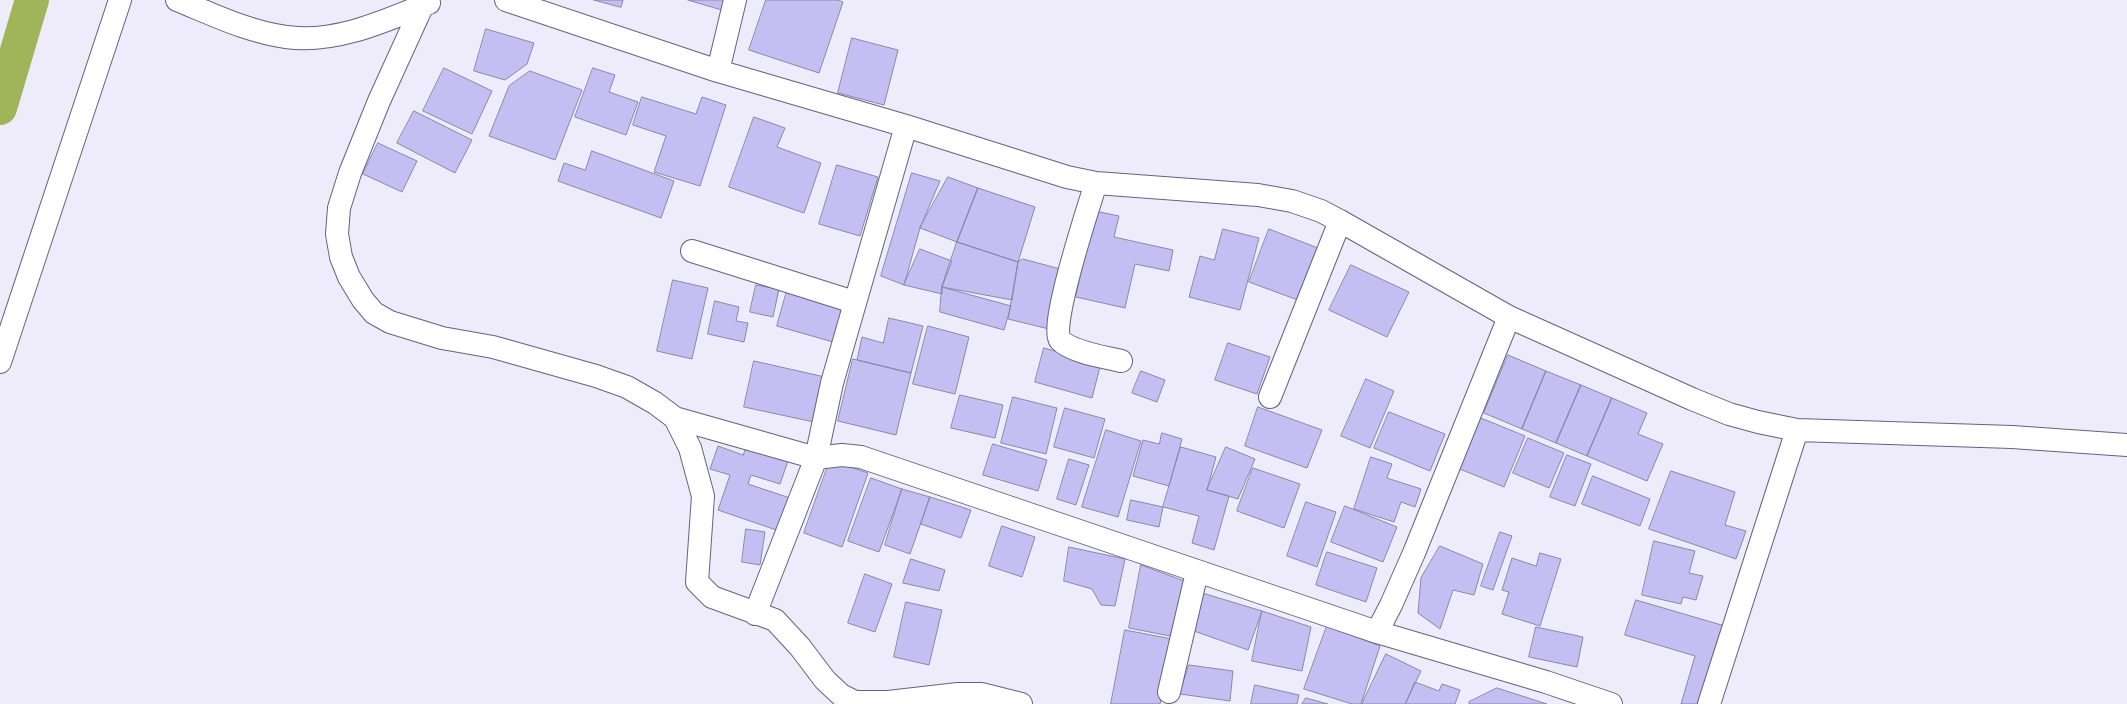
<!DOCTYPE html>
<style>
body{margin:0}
canvas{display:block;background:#eeecfb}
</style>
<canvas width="2127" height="704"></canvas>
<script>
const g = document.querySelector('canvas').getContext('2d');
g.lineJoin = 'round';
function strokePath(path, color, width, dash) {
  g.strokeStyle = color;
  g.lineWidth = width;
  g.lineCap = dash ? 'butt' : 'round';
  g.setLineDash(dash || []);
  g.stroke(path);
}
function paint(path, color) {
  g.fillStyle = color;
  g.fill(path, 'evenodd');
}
const canal = new Path2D(`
 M0 108 32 0`);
const building = new Path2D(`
 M594 0H623L621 7Z
 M688 0H733L730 12Z
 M766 0H838L843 2 819 73 749 50Z
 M486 29 534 43 527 64 505 80 474 71Z
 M852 38 898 50 884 105 838 93Z
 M444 68 492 91 472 134 423 111Z
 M593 68 615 75 609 92 638 102 626 135 575 117Z
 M530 71 582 90 555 160 489 136 509 86Z
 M642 97 696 114 702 97 726 105 700 186 654 172 666 136 633 125Z
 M414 111 472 140 455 173 397 143Z
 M754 117 785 128 777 147 821 163 804 213 729 187Z
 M378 143 417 161 402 192 363 174Z
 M592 151 674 181 661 218 558 181 564 163 585 170Z
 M837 165 878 177 860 236 819 224Z
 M912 173 940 181 920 228 904 285 881 276Z
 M948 177 978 188 957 242 920 228Z
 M978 188 1035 207 1018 262 957 242Z
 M1095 211 1119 216 1114 237 1173 250 1169 271 1135 264 1125 308 1076 297Z
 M1223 229 1259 238 1240 310 1189 297 1200 256 1214 260Z
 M1269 229 1323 250 1303 302 1249 282Z
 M957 242 1018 262 1012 300 942 287Z
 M920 249 952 261 942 287V294L904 285Z
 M1023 259 1064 270 1049 329 1008 319 1018 262Z
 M1351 265 1409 292 1387 337 1329 310Z
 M673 280 708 288 692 359 657 351Z
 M756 285 779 289 773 317 750 312Z
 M942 287 1011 306 1004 330 940 312Z
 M787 291 843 307 833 342 777 326Z
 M715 301 739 307 736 321 748 323 744 342 708 334Z
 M889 318 923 326 911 373 857 360 862 337 883 343Z
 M928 326 969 337 955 394 913 384Z
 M1228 343 1270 357 1257 394 1215 380Z
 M1044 348 1101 363 1092 398 1035 382Z
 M1508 355 1546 371 1522 429 1484 413Z
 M853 359 911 373 896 435 838 421Z
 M754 361 825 377 814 422 744 407Z
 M1141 371 1165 380 1157 402 1132 393Z
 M1546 371 1581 385 1556 443 1522 429Z
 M1366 379 1394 391 1370 448 1341 436Z
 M1581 385 1612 398 1587 456 1556 443Z
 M960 395 1003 405 995 438 951 428Z
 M1013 397 1057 408 1046 454 1001 443Z
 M1612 398 1647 413 1638 434 1663 444 1647 481 1587 456Z
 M1258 407 1322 430 1307 468 1245 446Z
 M1065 408 1105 419 1094 458 1054 447Z
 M1389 412 1445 434 1430 471 1374 448Z
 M1476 416 1525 436 1504 487 1455 467Z
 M1106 430 1141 441 1118 517 1082 507Z
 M1162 433 1182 439 1169 486 1133 476 1143 440 1159 444Z
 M1528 438 1564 453 1549 488 1513 473Z
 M747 443 789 458 780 484 751 475 748 484 796 500 785 533 718 510 730 475 710 469 718 446 743 455Z
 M993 444 1047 460 1038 491 983 475Z
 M1181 447 1216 457 1207 490 1229 496 1214 550 1192 543 1199 516 1163 507Z
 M1226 447 1255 459 1238 499 1207 490Z
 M1567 455 1591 464 1575 506 1550 497Z
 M1371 457 1392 464 1387 478 1421 489 1415 507 1401 502 1394 522 1354 509Z
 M1069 459 1089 465 1076 505 1057 499Z
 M830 460 868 473 842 547 804 533Z
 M1253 468 1300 484 1284 528 1237 511Z
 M1671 471 1735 492 1725 525 1746 531 1736 559 1649 529Z
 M1593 476 1650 499 1640 526 1582 504Z
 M871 478 902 489 879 552 848 541Z
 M902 489 930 497 910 554 885 545Z
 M930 497 971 510 961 538 921 524Z
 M1131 500 1163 507 1159 527 1127 520Z
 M1306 502 1336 512 1317 567 1287 556Z
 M1345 506 1397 527 1383 562 1331 542Z
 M1002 526 1035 537 1022 577 989 566Z
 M746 529 765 532 760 565 742 562Z
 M1500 532 1512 536 1493 590 1481 586Z
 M1654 541 1695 551 1689 573 1703 576 1696 600 1683 597 1681 604 1642 595Z
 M1440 546 1483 564 1474 595 1453 590 1440 629 1418 613 1421 578Z
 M1069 547 1125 559 1115 606 1101 605 1092 589 1064 581Z
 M1327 552 1377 568 1366 602 1316 585Z
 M1540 553 1561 559 1540 626 1502 614 1509 592 1502 590 1512 558 1536 566Z
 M911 559 945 570 939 591 903 583Z
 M1141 565 1187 582 1170 636 1129 628Z
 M865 574 892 584 875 632 848 623Z
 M1199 592 1262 611 1248 650 1191 630Z
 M1636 600 1725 626 1702 704H1681L1695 656 1625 635Z
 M906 602 942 610 929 665 894 657Z
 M1262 611 1311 627 1302 671 1252 661Z
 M1327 626 1380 646 1361 704H1352L1304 689Z
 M1536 627 1583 637 1577 667 1529 657Z
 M1125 630 1172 639 1160 704H1111Z
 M1386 654 1421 671 1405 704H1362Z
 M1189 665 1233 671 1230 701 1180 694Z
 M1415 682 1439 691 1442 684 1460 690 1455 704H1406Z
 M1255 685 1299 695 1297 704H1251Z
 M1497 688 1547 704H1469V702Z
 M1306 698 1328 704H1302Z`);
const minor = new Path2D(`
 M177 0C212 14 248 32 286 37 335 44 385 21 429 3
 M425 0 379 101 350 173 339 208 337 234 341 257 349 277 363 300 374 313 390 322 442 338 493 347 596 376 627 387 655 403 675 418 690 448 703 496 697 582 712 597 775 620 800 647 825 680 841 695 855 702H888L958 694H981L1021 704
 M506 0 718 71 906 126 1067 177 1096 183 1258 195 1292 201 1321 211 1340 221 1509 317 1692 399 1729 414 1758 422 1797 430 2012 437 2127 445
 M718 71 735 0
 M906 126 832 383 816 458 842 455 861 457C1033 517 1205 575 1377 632L1391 605 1414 553 1509 317
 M1096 183C1089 205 1049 327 1060 340 1071 352 1105 357 1121 361
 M692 251 854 302
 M0 362 120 0
 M1270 397 1340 221
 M675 418 816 458 755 614
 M1377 632 1546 682 1611 704
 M1169 692 1197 572
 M1709 704 1797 430`);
strokePath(canal, '#a0b459', 34);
paint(building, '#c5bef2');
strokePath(building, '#8b87a8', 1);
strokePath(minor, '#656180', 24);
strokePath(minor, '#fff', 22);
</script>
